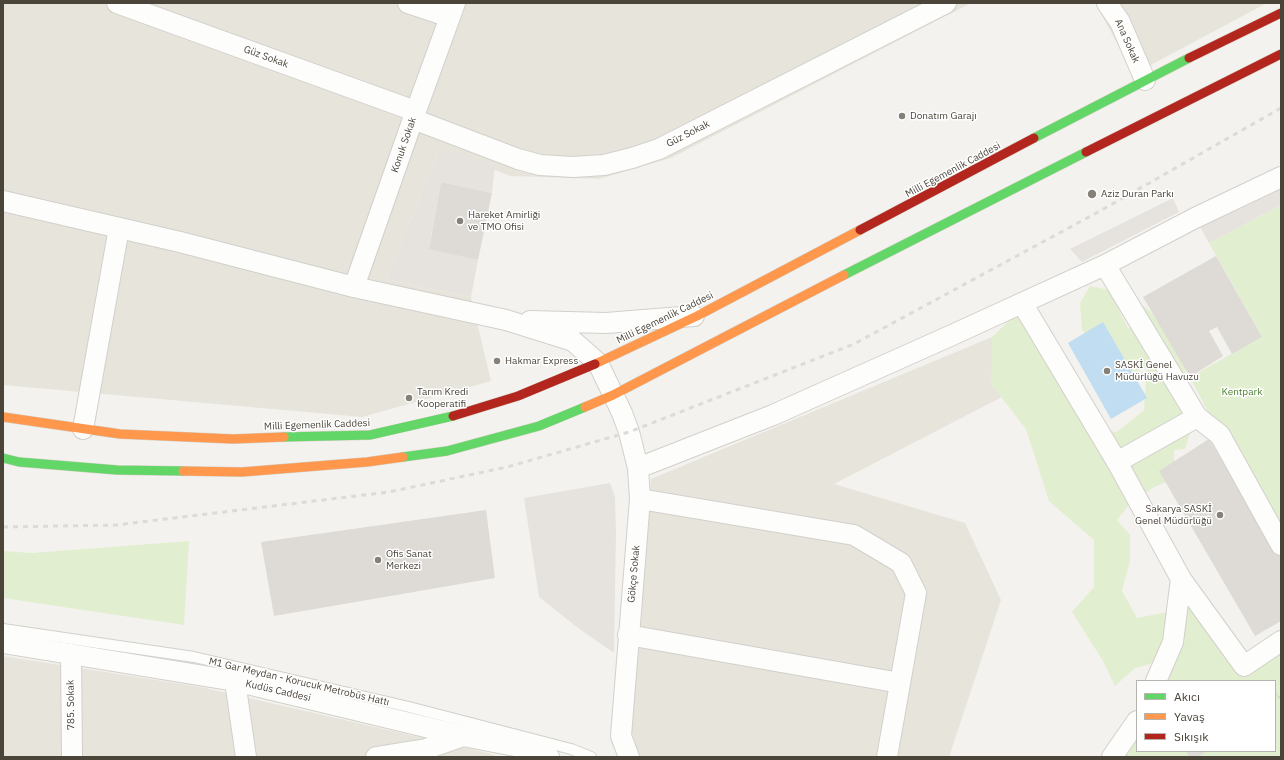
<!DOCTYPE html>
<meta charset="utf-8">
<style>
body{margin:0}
#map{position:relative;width:1284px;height:760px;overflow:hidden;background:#f4f2ee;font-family:"IBM Plex Sans",sans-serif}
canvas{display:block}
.frame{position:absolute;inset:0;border:4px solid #4b4439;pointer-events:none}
.legend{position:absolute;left:1136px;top:680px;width:140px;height:72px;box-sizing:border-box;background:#fff;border:1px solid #b7b4b0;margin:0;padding:5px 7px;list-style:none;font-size:12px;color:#4b4439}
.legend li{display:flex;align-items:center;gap:8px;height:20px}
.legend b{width:20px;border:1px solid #b7b4b0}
</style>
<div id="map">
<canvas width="1284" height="760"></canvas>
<div class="frame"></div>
<ul class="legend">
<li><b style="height:5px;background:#63d668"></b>Akıcı</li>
<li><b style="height:5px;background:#ff974d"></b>Yavaş</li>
<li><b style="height:5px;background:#b3261e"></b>Sıkışık</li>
</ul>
</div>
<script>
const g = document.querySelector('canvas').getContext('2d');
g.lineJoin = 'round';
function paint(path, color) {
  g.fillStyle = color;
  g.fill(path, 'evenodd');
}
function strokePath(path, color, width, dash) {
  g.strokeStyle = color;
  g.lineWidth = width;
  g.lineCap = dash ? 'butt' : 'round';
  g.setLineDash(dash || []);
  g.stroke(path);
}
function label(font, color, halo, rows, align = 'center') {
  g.font = font + ' "IBM Plex Sans",sans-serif';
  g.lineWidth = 3;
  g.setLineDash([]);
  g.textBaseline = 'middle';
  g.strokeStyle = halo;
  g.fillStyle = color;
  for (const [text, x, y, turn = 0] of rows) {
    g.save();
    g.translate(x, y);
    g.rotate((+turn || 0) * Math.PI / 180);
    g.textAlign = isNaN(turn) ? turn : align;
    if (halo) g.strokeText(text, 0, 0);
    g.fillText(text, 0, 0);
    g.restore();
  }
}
const residential = new Path2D(`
 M3 3H971L671 158 599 179 510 176 440 148 386 279 471 297 491 381 362 417 3 385Z
 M1095 3H1267L1134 74Z
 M992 337 1002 397 834 484 965 523 1001 600 949 757H642L637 753 630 722 651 479Z
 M3 656 201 687 488 753 498 757H3Z`);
const green = new Path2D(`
 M1281 205V545L1220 435 1190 377 1262 337 1209 243Z
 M1090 286 1109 290 1128 328 1133 325 1138 302 1150 311 1184 356 1190 433 1185 449 1174 450V479L1154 487 1129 505 1117 520 1130 535V561L1122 591 1137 618 1168 612 1181 579 1244 665 1281 641V757H1112L1137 721V751H1275V681H1156L1159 662 1135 668 1115 686 1103 661 1072 612 1094 587V540L1049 501 1026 429 991 384 992 337 1016 314 1049 334 1089 428 1117 432 1144 410 1147 367 1135 373 1106 361 1082 330 1080 303Z
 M189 541 184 625 3 598V551L32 553Z`);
const parking = new Path2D(`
 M440 148 495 165 492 193 441 182 429 248 478 260 471 297 386 279Z
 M1281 177V205L1209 243 1195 218Z
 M1173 198 1179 212 1082 262 1070 249Z
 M610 483 615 497 616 533 614 653 578 628 539 597 524 498Z`);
const water = new Path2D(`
 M1103 322 1147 398 1111 419 1068 343Z`);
const building = new Path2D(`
 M441 182 492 193 478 260 429 249Z
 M1216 256 1262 337 1232 354 1217 327 1209 331 1223 356 1190 377 1143 297Z
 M1209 439 1281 558V621L1255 636 1159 471Z
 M486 510 495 578 274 616 261 542Z
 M1186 751H1207L1197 757H1189Z`);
const path = new Path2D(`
 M1275 694 1281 699`);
const lane = new Path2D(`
 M3 629 194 657 409 707 571 749 591 757`);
const street = new Path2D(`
 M117 3 415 111
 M408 3 450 17
 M1107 3 1120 22 1145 80
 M413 119 518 159 540 165 573 167 604 165 632 158 659 149 946 3
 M3 201 180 242 354 287 506 320 573 341 598 363 622 413 629 432 638 468 640 499 621 736 629 757
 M354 287 413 119 455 3
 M1022 303 1117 462 1197 417 1105 265
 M530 321 606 323 694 316
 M1197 417 1220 435 1281 545
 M83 429 119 228
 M1117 462 1181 579 1244 666 1281 641
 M638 468 773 415 950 336 1105 265 1195 218 1281 177
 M640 499 854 535 901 563 916 593 887 757
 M628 635 900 683
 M3 643 235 681 463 736 520 747 549 757
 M71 654 72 757
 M235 681 246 757
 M1156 681 1173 642 1181 579
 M376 757 426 749 463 736
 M1112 757 1137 721`);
const fast = new Path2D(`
 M1034 138 1189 58
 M844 275 1086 152
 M284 437 370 435 453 416
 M403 457 447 451 539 426 585 407
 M3 458 19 462 117 470 183 471`);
const slow = new Path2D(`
 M595 364 697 316 860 230
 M585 407 613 395 844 275
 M3 417 120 434 233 439 284 437
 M183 471 242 472 367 462 403 457`);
const jam = new Path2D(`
 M1189 58 1281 13
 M1086 152 1281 54
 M860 230 1034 138
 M453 416 518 396 595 364`);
const rail = new Path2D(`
 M3 527 116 525 389 492 507 467 629 432 854 344 1100 211 1281 108`);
const markers = [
 [902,116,4,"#868178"],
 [1092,194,5,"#868178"],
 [460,221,4,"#868178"],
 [497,361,4,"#868178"],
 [1107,371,4,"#868178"],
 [409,398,4,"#868178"],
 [1220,515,4,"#868178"],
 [378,560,4,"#868178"]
];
const streetNames = [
 ["Ana Sokak",1127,41,66],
 ["Güz Sokak",266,57,20],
 ["Güz Sokak",688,134,-27],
 ["Konuk Sokak",404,145,-71],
 ["Milli Egemenlik Caddesi",953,170,-28],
 ["Milli Egemenlik Caddesi",665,318,-26],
 ["Milli Egemenlik Caddesi",317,425,-2],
 ["Gökçe Sokak",634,574,-85],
 ["M1 Gar Meydan - Korucuk Metrobüs Hattı",299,682,13],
 ["Kudüs Caddesi",278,691,13],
 ["785. Sokak",71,705,-91]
];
const poiNames = [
 ["Donatım Garajı",910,116],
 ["Aziz Duran Parkı",1101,194],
 ["Hareket Amirliği",468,215],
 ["ve TMO Ofisi",468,227],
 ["Hakmar Express",505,361],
 ["SASKİ Genel",1115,365],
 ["Müdürlüğü Havuzu",1115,377],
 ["Tarım Kredi",417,392],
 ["Kooperatifi",417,404],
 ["Sakarya SASKİ",1212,509,"right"],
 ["Genel Müdürlüğü",1212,521,"right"],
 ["Ofis Sanat",386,554],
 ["Merkezi",386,566]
];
const parkNames = [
 ["Kentpark",1242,392]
];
paint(residential, '#e7e4dc');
paint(green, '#e1eecf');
paint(parking, '#e6e3df');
paint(water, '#c0ddf1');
paint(building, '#dedbd6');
strokePath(lane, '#d2d0cb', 12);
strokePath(street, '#d2d0cb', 22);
strokePath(fast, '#d3cfc5', 10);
strokePath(slow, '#d3cfc5', 10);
strokePath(jam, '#d3cfc5', 10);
strokePath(path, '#d3d2cc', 2.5, [2, 2]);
strokePath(lane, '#fdfdfc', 10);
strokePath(street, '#fdfdfc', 20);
strokePath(fast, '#63d668', 9);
strokePath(slow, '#ff974d', 9);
strokePath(jam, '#b3261e', 9);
strokePath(rail, '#dbdbda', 3, [5, 5]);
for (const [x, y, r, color] of markers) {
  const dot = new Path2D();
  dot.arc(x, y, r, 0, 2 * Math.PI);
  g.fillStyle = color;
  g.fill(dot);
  strokePath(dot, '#fff', 1.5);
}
label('10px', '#4b4439', '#fff', streetNames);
label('10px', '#4b4439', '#fff', poiNames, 'left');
label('10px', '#4a7f2a', '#fff', parkNames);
</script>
